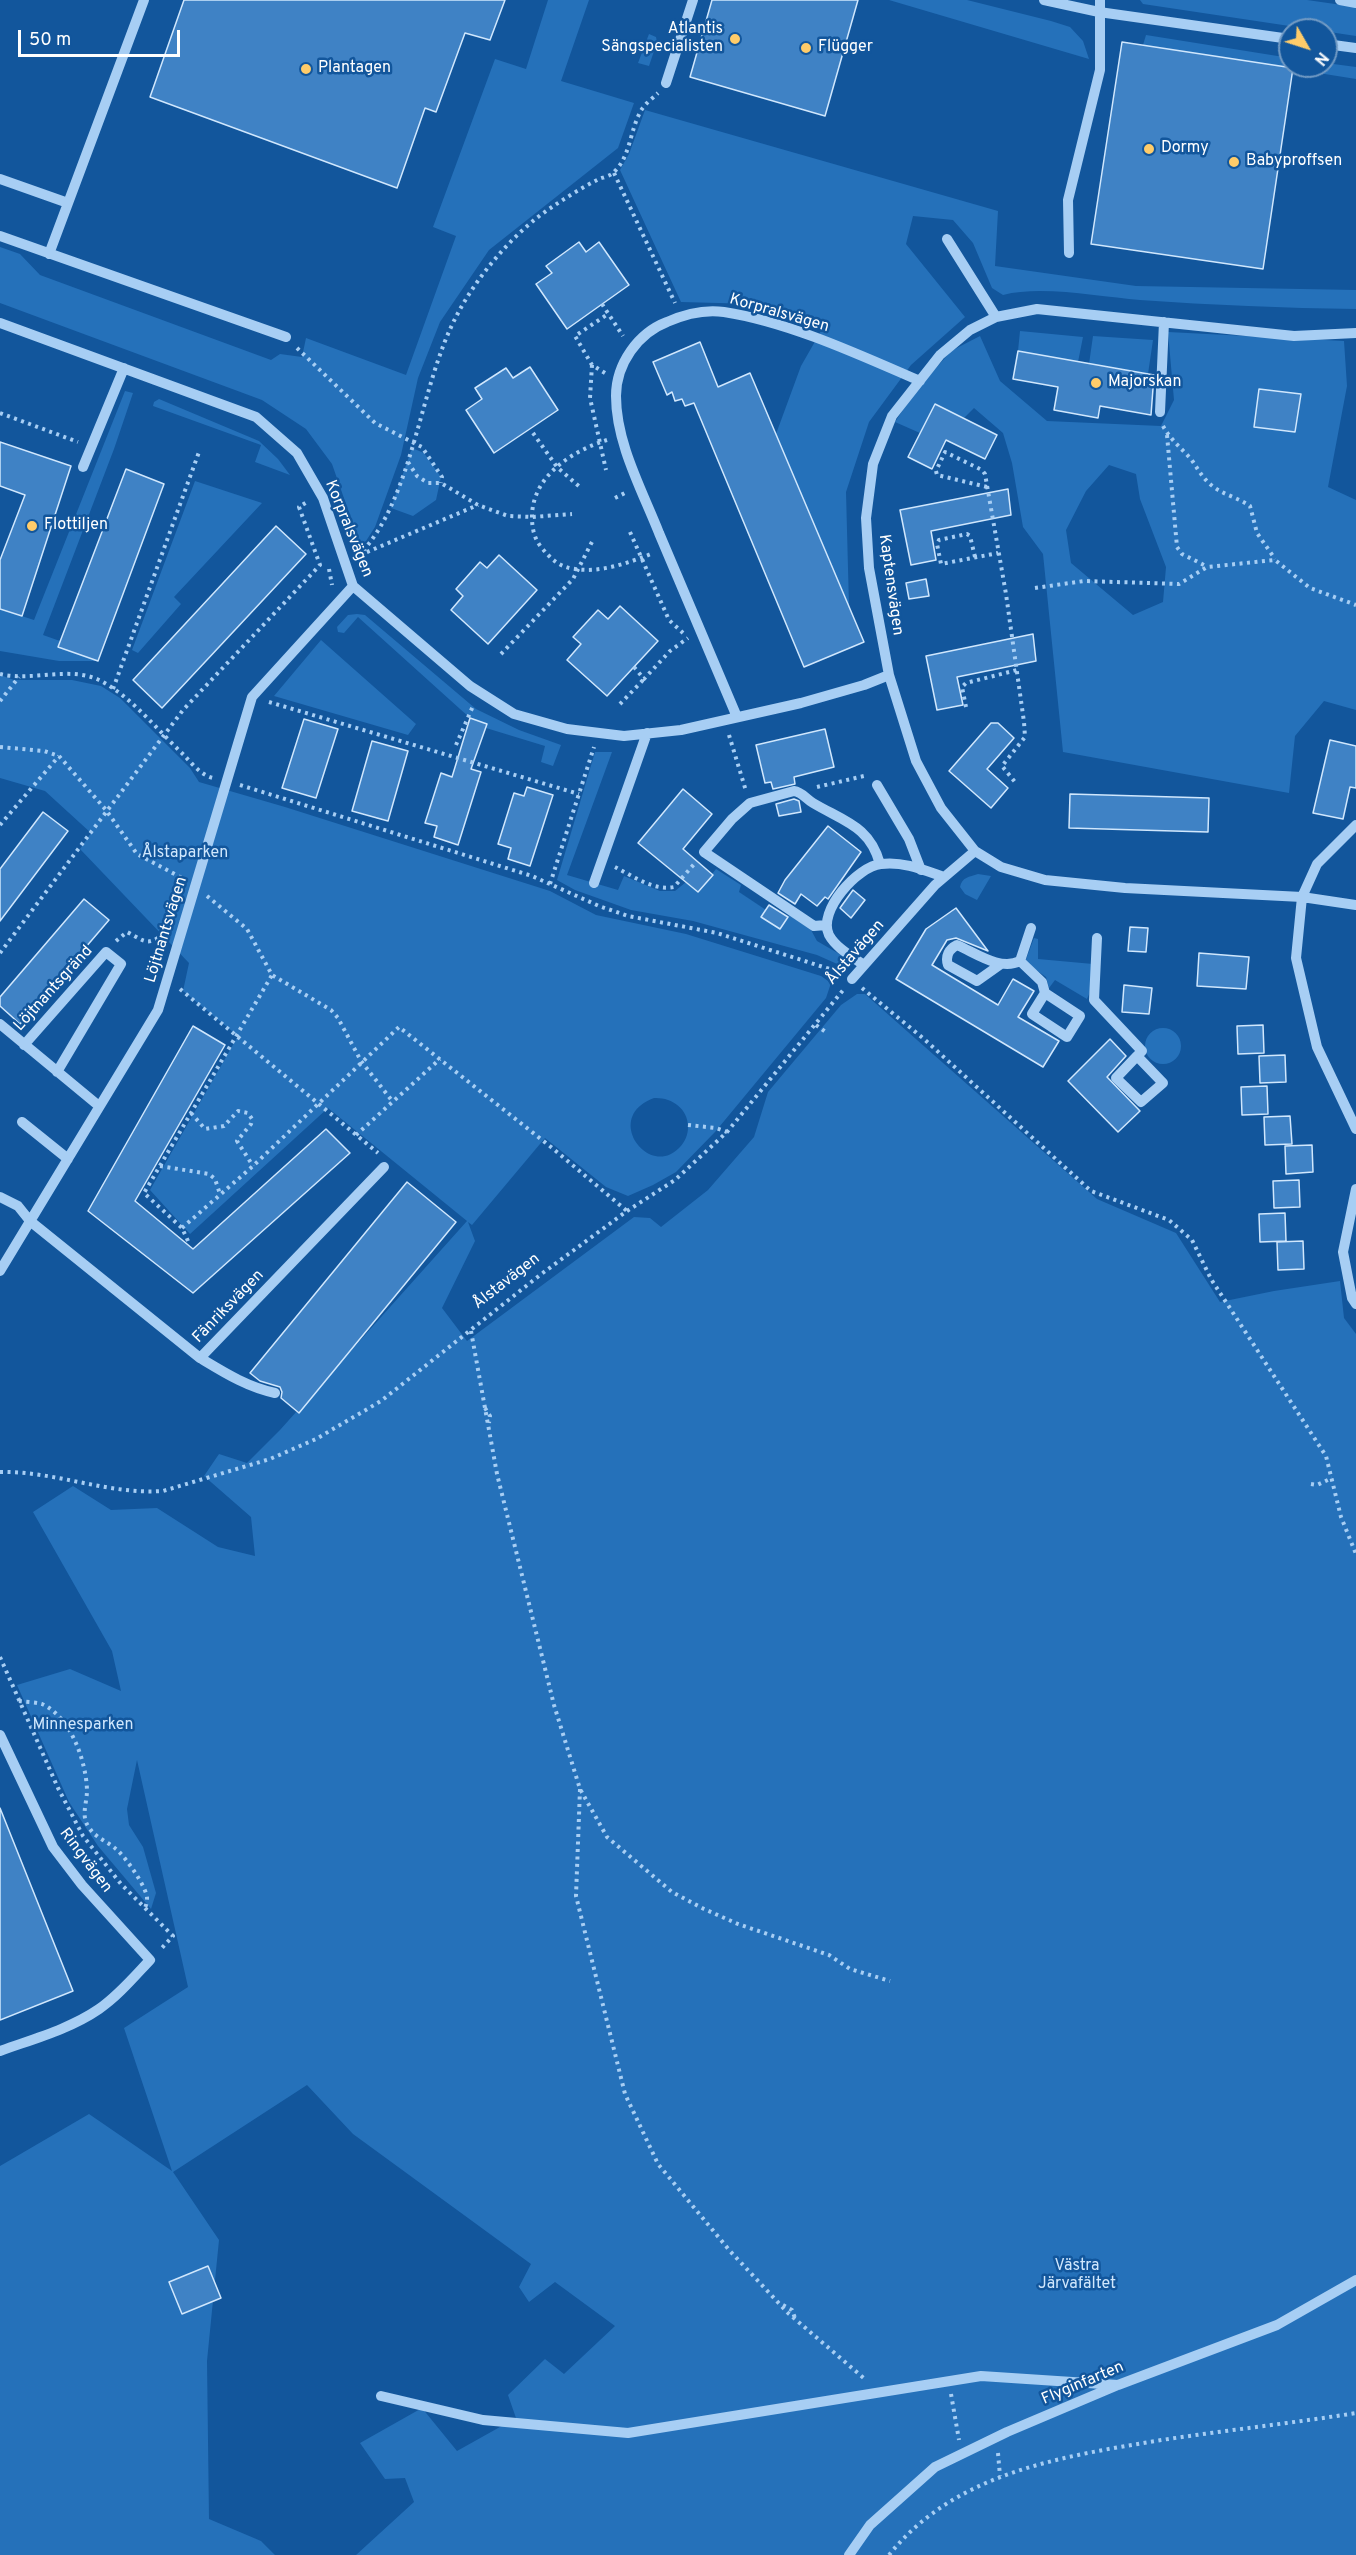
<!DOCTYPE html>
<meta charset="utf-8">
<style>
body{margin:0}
#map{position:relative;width:1356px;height:2555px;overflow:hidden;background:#12569c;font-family:Overpass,sans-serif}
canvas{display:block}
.north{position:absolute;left:1278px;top:18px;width:60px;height:60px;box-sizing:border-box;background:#12569c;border:2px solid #719ac4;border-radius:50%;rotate:129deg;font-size:16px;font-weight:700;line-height:24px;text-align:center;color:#fff}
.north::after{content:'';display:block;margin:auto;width:21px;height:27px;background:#ffcc6a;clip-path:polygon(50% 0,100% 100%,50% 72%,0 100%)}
.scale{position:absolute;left:18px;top:30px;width:162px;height:27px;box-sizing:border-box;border:3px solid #fff;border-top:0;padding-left:8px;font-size:18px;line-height:21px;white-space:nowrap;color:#fff;-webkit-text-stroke:4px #12569c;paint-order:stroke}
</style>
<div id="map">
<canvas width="1356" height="2555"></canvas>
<div class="north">N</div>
<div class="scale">50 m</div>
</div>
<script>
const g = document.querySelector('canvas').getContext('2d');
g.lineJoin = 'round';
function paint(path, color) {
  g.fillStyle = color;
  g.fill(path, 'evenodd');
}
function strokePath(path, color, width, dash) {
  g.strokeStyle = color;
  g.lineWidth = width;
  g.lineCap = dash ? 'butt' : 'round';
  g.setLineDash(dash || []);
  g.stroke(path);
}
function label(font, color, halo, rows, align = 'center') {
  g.font = font + ' Overpass,sans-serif';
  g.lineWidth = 5;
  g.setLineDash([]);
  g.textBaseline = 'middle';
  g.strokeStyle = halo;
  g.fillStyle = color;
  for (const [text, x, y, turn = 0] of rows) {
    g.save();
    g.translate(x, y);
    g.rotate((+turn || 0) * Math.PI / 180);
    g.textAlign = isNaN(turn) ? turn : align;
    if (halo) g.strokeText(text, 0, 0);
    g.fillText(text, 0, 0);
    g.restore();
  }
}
const green = new Path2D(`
 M548 0H589L561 81 634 103 618 148 489 250 440 322 418 378 401 455 375 527 366 541 360 544 332 464 306 429 262 400 0 303V247L20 254 40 275 271 360 280 354 302 357 306 338 406 375 456 236 433 227 495 59 526 69Z
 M889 0H967L1051 21 1070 27 1083 41 1089 59Z
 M1140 0H1307L1356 7V36L1143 4Z
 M649 34 656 37 657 42 649 66 638 63Z
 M1146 35 1290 58V66H1326V63L1356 67V79L1143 45Z
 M645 110 998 211 995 266 1136 286 1356 290V309C1284 308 1212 305 1140 300 1100 297 1042 285 1003 295L992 288 973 243 953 220 913 216 906 244 965 317 911 365 869 422 846 492 849 606 776 434 801 366 821 331 755 304 681 302 620 170 629 154Z
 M1020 331 1083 337 1078 362 1018 351Z
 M1168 332 1344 341 1347 386 1328 487 1356 500V710L1324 701 1295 736 1289 793 1063 752 1043 554 1023 527 1012 463 1003 433 974 408 964 418 935 404 920 433 895 422 914 393 951 351 980 336 1000 381 1047 421 1161 426 1174 400ZM1301 395 1295 432 1254 427ZM1109 465 1136 474 1140 499 1166 567 1163 602 1133 615 1071 563 1066 530 1086 491Z
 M1093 336 1153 340 1148 374 1089 364Z
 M125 391 133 393 114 449 43 635 60 641 58 647 98 661H59L0 651V609L34 620Z
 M159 399 259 441 278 459 290 475 255 462 261 445 153 406 154 402Z
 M412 448 424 453 441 477 436 500 413 516 391 508Z
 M195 481 262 503 174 597 181 604 138 653 132 650Z
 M357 614 365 615 476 709 519 730 561 745 553 766 541 762 545 746 486 728 487 724 470 718 358 617 344 633 338 632 337 627 348 615Z
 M321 640 416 724 408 735 274 696Z
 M0 675 14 680H72L101 686 120 698 190 768 199 782 285 807 550 891 596 915 686 934 821 976 831 983 826 998 715 1132 676 1172 653 1185 628 1196 606 1187 545 1138 472 1225 468 1222 475 1241 442 1308 467 1341 634 1217 650 1218 661 1227 708 1190 754 1137 768 1092 841 1005 857 994H865L1097 1199 1176 1233 1220 1302 1274 1291 1340 1281 1344 1318 1356 1334V2555H356L414 2502 405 2478 385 2479 360 2443 422 2408 457 2451 516 2418 508 2395 545 2359 564 2374 615 2326 555 2282 529 2302 519 2287 531 2264 353 2134 307 2085 173 2172 219 2240 207 2361 209 2519 261 2541 275 2555H0V2166L89 2114 172 2171 124 2028 188 1987 137 1760 127 1809 129 1825 143 1847 156 1893 151 1909 98 1846 69 1802 17 1685 70 1669 121 1691 112 1651 33 1512 73 1486 111 1510 157 1508 218 1547 255 1556 251 1517 204 1476 219 1454 247 1463 280 1430 467 1221 328 1108 190 1234 150 1190 238 1036 183 991 189 963 80 849 91 833 45 791 0 778ZM654 1098C671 1097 688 1108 688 1127 688 1135 685 1142 679 1148 649 1179 602 1117 654 1098Z
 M595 752H612L567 875 618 890 624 876 660 891H675L686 882 698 892 716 869 741 885 739 892 766 910 762 917 780 929 789 915 811 930 817 941 848 959 844 967 817 955 693 921 631 910 575 890 557 880Z
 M978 874 991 876 977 900 965 894 960 887C962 877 969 877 978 874Z
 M1034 938 1038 939V959L1093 964 1090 992 1087 999 1055 980 1049 988 1046 977 1025 962Z
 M1145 1046a18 18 0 1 1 36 0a18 18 0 1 1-36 0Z`);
const building = new Path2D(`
 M184 0H505L490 40 465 33 436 112 425 108 397 188 150 97Z
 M712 0H858L825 116 690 77Z
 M1122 42 1293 68 1263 269 1091 244Z
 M579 242 586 252 599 242 629 285 567 329 536 284 552 273 546 266Z
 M700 342 718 387 750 373 864 642 804 667 694 403 685 406 682 399 675 401 672 392 667 395 653 362Z
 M1018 351 1154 375 1151 415 1100 406 1098 418 1054 410 1058 387 1013 379Z
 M530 367 558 410 494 453 466 410 482 399 475 388 506 368 513 378Z
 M1259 389 1301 394 1295 432 1254 427Z
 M935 404 997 435 985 459 946 440 932 469 908 457Z
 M0 442 71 466 22 616 0 609V560L25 495 0 486Z
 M126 469 164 484 98 661 58 647Z
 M1008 489 1011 515 931 531 936 560 911 565 900 510Z
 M276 526 306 554 162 708 133 680Z
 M499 555 537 590 488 644 451 610 463 596 456 589 480 562 487 568Z
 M926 579 929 596 909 599 906 583Z
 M620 606 658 641 607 696 567 660 581 644 573 637 598 610 608 619Z
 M1033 634 1036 661 957 677 963 705 937 710 926 656Z
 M470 718 487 724 471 769 481 772 458 845 434 837 437 826 425 823 441 773 452 777Z
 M304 719 338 729 316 798 282 788Z
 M991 723H998L1014 738 987 769 1008 788 991 808 949 771Z
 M825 729 834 767 794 777 795 784 773 789 771 782 765 783 756 745Z
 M1330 740 1356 746V788L1350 787 1343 819 1313 813Z
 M372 741 408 751 388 821 352 811Z
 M527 787 553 795 530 866 508 859 511 848 498 844 514 793 524 796Z
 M683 789 712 814 683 849 713 875 698 892 638 843Z
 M1070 794 1209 798 1208 832 1069 828Z
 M794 799 799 801 801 812 779 816 776 804Z
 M43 812 68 831 0 921V869Z
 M828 826 861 852 828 899 825 897 817 906 801 894 795 904 778 893 785 880Z
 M853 890 865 900 851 918 840 908Z
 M84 899 109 920 20 1024 0 1006V997Z
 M769 905 788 917 780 929 761 917Z
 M956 908 988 951 956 938 947 940 932 965 998 1005 1013 979 1034 991 1018 1017 1059 1041 1043 1067 896 979 926 929Z
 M1130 927 1148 928 1146 952 1128 951Z
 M1199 953 1249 957 1246 989 1197 986Z
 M1124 985 1152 988 1149 1014 1122 1012Z
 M1263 1025 1264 1053 1238 1054 1237 1026Z
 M193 1026 225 1045 135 1201 193 1249 326 1129 350 1153 193 1293 88 1211Z
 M1110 1039 1126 1056 1107 1077 1140 1111 1118 1132 1068 1081Z
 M1285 1055 1286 1082 1260 1083 1259 1056Z
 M1267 1086 1268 1114 1242 1115 1241 1087Z
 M1290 1116 1292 1144 1265 1145 1264 1117Z
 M1312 1145 1313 1172 1286 1174 1285 1146Z
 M1299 1180 1300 1207 1274 1208 1273 1181Z
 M407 1182 456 1222 299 1413 281 1398 282 1392 280 1387 260 1381 250 1373Z
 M1285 1213 1286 1241 1260 1242 1259 1214Z
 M1303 1241 1304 1269 1278 1270 1277 1242Z
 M0 1808 73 1991 0 2020Z
 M208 2266 221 2298 182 2314 169 2282Z`);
const path = new Path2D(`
 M614 173 675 303
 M602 304 623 336
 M297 348 375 423 422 447 442 477 441 483
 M592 365 590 398 606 470
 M605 373 592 365 575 336 608 314
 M0 413 78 442
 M1163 426C1170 439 1181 448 1191 459 1200 472 1205 483 1220 491 1229 496 1240 499 1250 506L1257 533 1275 559
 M533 433 557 467 582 489
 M1167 435 1177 547 1182 554 1206 566
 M607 440C572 451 532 476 532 517 532 528 534 538 541 547 551 559 559 567 575 569 600 573 628 563 651 554
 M408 462 417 476 428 483H441L478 505 508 516 532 517 572 514
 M987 487 937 475 936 471 945 452 982 470 985 474 1006 594 1024 722 1025 737 1002 766 1015 782
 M615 498 625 493
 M630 532 669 620 683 633
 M360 555 478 505
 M358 556C414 500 419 386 457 315 477 276 515 231 552 207 567 197 583 187 599 179 604 177 611 176 615 171 631 155 630 128 642 109 646 103 653 98 658 93
 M975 557 970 536 967 534 939 540 937 544 941 564 998 553
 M329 569 332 585
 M1035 588 1084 581 1179 584 1207 567 1275 560 1310 588 1356 605
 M501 654 573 579 594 538
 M634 667 644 679 670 651 688 638
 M0 674C32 682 71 665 101 681 133 698 158 731 184 755 192 764 201 775 213 778
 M113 689 199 452
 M0 701 19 677
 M269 702 579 794
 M620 704 644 679
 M966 707 962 687 966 683 1017 670
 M729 735 746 791
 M456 745 473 706
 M0 747 44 751 59 756 106 810 137 854 182 878
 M240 785 532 876 599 906 628 916 717 933 839 972
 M817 787 864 776
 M0 825 59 756
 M615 867C633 876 653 891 674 887L696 862
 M550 884 594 747
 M207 896 247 929 272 975 331 1010 338 1018 361 1061 393 1102
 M116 941 127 932C147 942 145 946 165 934
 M0 953 183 710 320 565 299 507 307 502
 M862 988 924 1039 1091 1191 1169 1220 1192 1240 1211 1279 1326 1456 1341 1517 1356 1554
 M180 989 378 1153
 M816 1025 827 1033
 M191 1113 205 1129 224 1126 238 1111 248 1113 252 1119 251 1124 237 1141 253 1166
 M688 1125 716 1128 727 1132
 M356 1135 440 1059
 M160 1166 209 1174 215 1179 220 1194
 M182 1228 253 1166 399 1027 551 1147 627 1211
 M188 1241 182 1228 144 1193 272 975
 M471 1331 497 1474 554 1705 580 1789 607 1837 672 1892 704 1909 738 1924 829 1955 850 1969 890 1981
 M485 1408 490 1416 489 1423
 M0 1472C56 1471 108 1495 163 1491L270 1459 316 1439 381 1401 540 1275 627 1211 675 1180 727 1132 844 989
 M1311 1484 1317 1485 1332 1478
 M0 1657 58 1788 83 1836 121 1884 173 1936 161 1949
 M19 1701C26 1702 35 1702 42 1704 71 1717 86 1761 87 1790 87 1803 81 1815 88 1826 95 1838 107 1841 116 1849 125 1856 148 1889 147 1899 147 1903 146 1905 145 1908
 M580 1789 576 1896 625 2094 658 2164 730 2251 788 2313 866 2380
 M783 2305 792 2310 795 2318
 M951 2394 959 2440
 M998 2453 1000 2476
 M889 2555C953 2475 1054 2458 1149 2442 1218 2431 1287 2424 1356 2413`);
const minor = new Path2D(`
 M1044 0 1099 12 1290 39
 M1340 0 1356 3
 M1326 44 1356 48
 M666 83 693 0
 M0 179 68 203
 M0 236 286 337
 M947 239 996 317
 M1069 253 1068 200 1100 70V0
 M49 254 144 0
 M0 323 256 417 297 453 323 498 353 586 470 686 514 714 567 729 624 736 681 730 801 703 864 685 889 675
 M1356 333 1294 336 1037 309 996 317 970 330 940 355 892 416 873 464 866 518 869 568 889 675 916 761 941 808 975 851 1001 867 1045 880 1125 888 1302 897 1356 905
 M1160 412 1164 322
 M83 467 124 368
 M737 717C711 656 685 594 659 533 642 490 616 443 616 396 616 364 638 333 667 322 685 314 703 309 724 312 789 322 860 355 920 381
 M877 785 909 839 921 870
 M1356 825 1317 864 1302 897 1296 958 1317 1047 1356 1129
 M594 883 647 733
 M826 925 814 926 704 852 732 819 750 803 794 791C802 792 806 799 813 803 843 821 870 826 880 864
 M1031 928 1020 961 1042 982 1045 993 1080 1016 1067 1037 1032 1014 1045 993
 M1097 938 1094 1000 1142 1051 1137 1056 1163 1083 1141 1102 1116 1078 1137 1056
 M1001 964 977 981 948 965C945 956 949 949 957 945 976 953 1000 971 1020 961
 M864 965C853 957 836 948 829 935 817 911 858 866 881 864 903 861 924 870 944 877
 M852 979 935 885 975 851
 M0 1024 99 1106
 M24 1045 106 952 121 964 57 1072
 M22 1122 68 1159
 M1356 1189 1343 1252 1352 1298 1356 1304
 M0 1197 18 1206 30 1221 200 1358 384 1167
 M0 1271 158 1010 252 697 353 586
 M200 1358C225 1373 247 1387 275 1393
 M0 1735 53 1847 82 1885 150 1960C134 1977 118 1996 99 2009 70 2029 33 2039 0 2051
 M381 2396 483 2420 628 2433 981 2376 1118 2385
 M849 2555 870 2525 935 2467 1007 2432 1118 2385 1277 2325 1356 2280`);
const markers = [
 [735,39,6,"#ffcc6a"],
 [806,48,6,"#ffcc6a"],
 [306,69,6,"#ffcc6a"],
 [1149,149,6,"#ffcc6a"],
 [1234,162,6,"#ffcc6a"],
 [1096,383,6,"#ffcc6a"],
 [32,526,6,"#ffcc6a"]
];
const poiNames = [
 ["Atlantis",723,30,"right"],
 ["Sängspecialisten",723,48,"right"],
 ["Flügger",818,48],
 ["Plantagen",318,69],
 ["Dormy",1161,149],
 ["Babyproffsen",1246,162],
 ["Majorskan",1108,383],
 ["Flottiljen",44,526]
];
const streetNames = [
 ["Korpralsvägen",779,314,16],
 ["Korpralsvägen",348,529,68],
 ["Kaptensvägen",890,585,82],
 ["Löjtnantsvägen",167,930,-73],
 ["Ålstavägen",856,953,-49],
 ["Löjtnantsgränd",54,989,-48],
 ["Ålstavägen",507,1282,-38],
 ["Fänriksvägen",229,1307,-46],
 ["Ringvägen",85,1861,53],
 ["Flyginfarten",1083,2384,-23]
];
const parkNames = [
 ["Ålstaparken",185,854],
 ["Minnesparken",83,1726],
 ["Västra",1077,2267],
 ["Järvafältet",1077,2285]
];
paint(green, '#2571ba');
paint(building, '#3f82c5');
strokePath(building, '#d0e7fd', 1.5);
strokePath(path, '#a7cef4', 4, [3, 4.5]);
strokePath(minor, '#a7cef4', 10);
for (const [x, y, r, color] of markers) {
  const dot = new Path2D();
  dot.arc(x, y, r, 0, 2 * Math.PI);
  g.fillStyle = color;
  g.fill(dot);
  strokePath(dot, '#12569c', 2);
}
label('16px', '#fff', '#12569c', poiNames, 'left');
label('16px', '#fff', '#12569c', streetNames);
label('16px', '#d0e7fd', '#12569c', parkNames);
</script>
